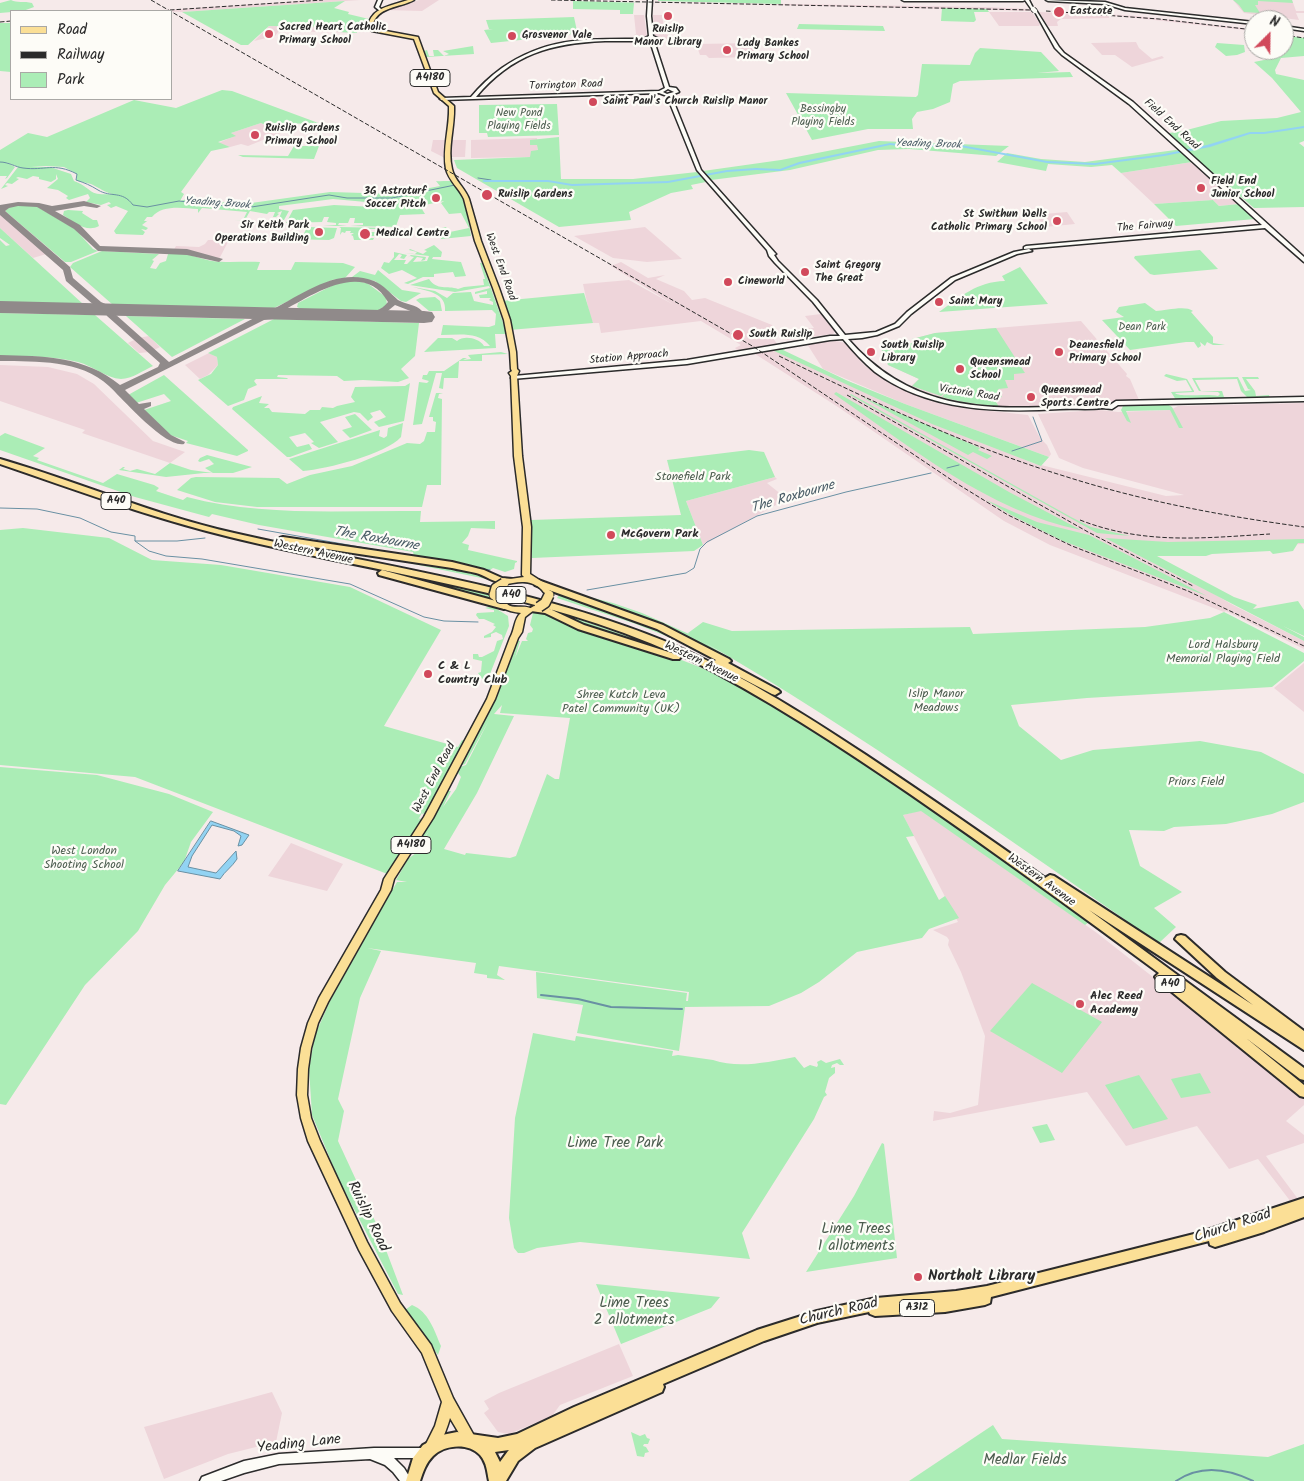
<!DOCTYPE html>
<style>
body{margin:0}
#map{position:relative;width:1304px;height:1481px;overflow:hidden;background:#f6eaea;font-family:Kalam,sans-serif}
canvas{display:block}
.legend{position:absolute;left:10px;top:10px;width:162px;height:90px;box-sizing:border-box;background:#fdfcf7;border:1px solid #a9a8a5;margin:0;padding:6px 9px;list-style:none;font-size:15px;color:#2b2b2b}
.legend li{display:flex;align-items:center;gap:10px;height:25px}
.legend b{width:25px;border:1px solid #a9a8a5}
.north{position:absolute;left:1244px;top:10px;width:50px;height:50px;box-sizing:border-box;background:#fdfcf7;border:1px solid #a9a8a5;border-radius:50%;rotate:23deg;font-size:14px;font-weight:700;line-height:20px;text-align:center;color:#2b2b2b}
.north::after{content:'';display:block;margin:auto;width:18px;height:22px;background:#d1495b;clip-path:polygon(50% 0,100% 100%,50% 72%,0 100%)}
</style>
<div id="map">
<canvas width="1304" height="1481"></canvas>
<ul class="legend">
<li><b style="height:6px;background:#fbdf96"></b>Road</li>
<li><b style="height:6px;background:#2b2b2b"></b>Railway</li>
<li><b style="height:14px;background:#abedb6"></b>Park</li>
</ul>
<div class="north">N</div>
</div>
<script>
const g = document.querySelector('canvas').getContext('2d');
g.lineJoin = 'round';
function paint(path, color) {
  g.fillStyle = color;
  g.fill(path, 'evenodd');
}
function strokePath(path, color, width, dash) {
  g.strokeStyle = color;
  g.lineWidth = width;
  g.lineCap = dash ? 'butt' : 'round';
  g.setLineDash(dash || []);
  g.stroke(path);
}
function label(font, color, halo, rows, align = 'center') {
  g.font = font + ' Kalam,sans-serif';
  g.lineWidth = 4.5;
  g.setLineDash([]);
  g.textBaseline = 'middle';
  g.strokeStyle = halo;
  g.fillStyle = color;
  for (const [text, x, y, turn = 0] of rows) {
    g.save();
    g.translate(x, y);
    g.rotate((+turn || 0) * Math.PI / 180);
    g.textAlign = isNaN(turn) ? turn : align;
    if (halo) g.strokeText(text, 0, 0);
    g.fillText(text, 0, 0);
    g.restore();
  }
}
const built = new Path2D(`
 M314 0H360L182 12 151 11Z
 M419 0H439L422 11 385 10Z
 M1233 0H1292L1296 11H1304V13H1296L1299 20 1244 13Z
 M657 2 983 7 1030 9 1032 11Z
 M1046 10 1136 16 1243 28 1254 31 1109 15V18L1061 19 1057 22 1058 26H1048L1039 12 1083 14Z
 M989 12H1032L1040 24 1039 26H999Z
 M634 15H644L647 36 634 39V35L636 34Z
 M653 15H662L665 34 668 35V39L655 36Z
 M269 26 330 27 343 32 367 33 279 31 275 36 254 41Z
 M1136 42 1139 48 1152 59 1162 56 1164 58 1132 67 1115 55H1102L1091 43Z
 M758 43 754 57 709 58 706 55H700L696 44Z
 M261 123 265 125 282 123 281 127 283 132 248 146 241 144 230 147 218 143 235 136 231 133Z
 M537 138 538 151 531 157 471 158V140Z
 M433 140H466L465 157H443L431 151Z
 M1192 162 1239 204 1219 206 1213 200 1154 204 1121 173Z
 M5 210 53 252 33 258 0 228V212Z
 M1067 212 1075 224 1045 227 1038 218 1046 217 1044 214Z
 M645 227 682 259 647 262 613 258 574 236Z
 M208 240H229L218 261 190 255 172 253 176 246 199 247 205 244Z
 M621 262 648 278 665 275 656 279 684 291 692 300 705 298 772 325 775 328 768 330 777 344 746 351 737 350 735 348 741 345 701 321 601 333 599 323H593L590 316 583 284 629 280 674 305 611 266Z
 M821 314 835 331 833 334 787 340 779 330 814 328 805 316Z
 M1081 321 1127 374 1126 376 1130 379 1139 400 1019 408 965 403 933 395 911 386 919 379 888 365 880 346 912 343V339L935 333Z
 M149 336 160 347 150 352 139 353 128 343 138 338Z
 M836 341 845 343 865 366 881 377 914 394 938 403 963 408 1028 415 1040 438 1047 445 1051 454 1049 457 905 404 823 369 807 344Z
 M776 349 1033 463 1166 496 1184 495 1083 468 1059 458 1038 414 1099 410 1118 412 1170 410 1178 406 1304 403V544L1136 549 1233 605 1304 641V649L1226 611 1224 612 1050 545 1004 521 838 407 752 352Z
 M209 353 217 357 218 365 208 375 200 379 185 365Z
 M0 365 48 367 77 374 94 384 153 441 185 452 170 463 82 433 85 430 0 401Z
 M775 477 777 479 767 483 787 499 703 545 686 501Z
 M1304 663V712L1274 688Z
 M921 810 1097 933 1304 1096V1105L1286 1121 1304 1135V1143L1266 1156 1298 1199H1293L1291 1202 1258 1159 1229 1169 1197 1126 1126 1146 1087 1092 933 1121 934 1111 950 1113 978 1105 985 1036 961 972 948 945 949 940 947 937 933 930 958 922 903 815Z
 M291 843 343 864 327 891 268 876Z
 M619 1344 633 1376 560 1405 552 1416 509 1434 498 1432 484 1413 489 1409 484 1401 499 1393Z
 M272 1392 282 1413 276 1442 228 1454 164 1479 144 1427Z`);
const green = new Path2D(`
 M11 0C17 3 24 1 32 3L34 7 23 11 0 13V3Z
 M781 0V4L658 1V0Z
 M1233 0H1292L1293 3 1258 1V5H1255L1260 13 1244 12 1239 5Z
 M345 1 334 8 349 12 348 14 369 19 363 28 356 33 339 32 330 27 269 26 248 45H241L182 12Z
 M573 1 645 3H634L633 14H620V10L573 9Z
 M942 8 987 9 989 12H974L976 20 974 22 941 21Z
 M574 17 577 31 569 35 491 43 484 30 493 29H489L486 20Z
 M0 23H11V72L0 71Z
 M799 24 883 26 885 31 797 29Z
 M1284 35 1304 38V56L1281 58 1275 70 1276 74 1304 80V141L1299 143 1304 147V207L1254 208 1194 157 1169 133 1183 131 1221 121 1277 118 1301 112 1272 78 1254 62 1269 59 1262 50H1284Z
 M1217 43 1244 45 1245 52 1237 55 1226 56 1215 47Z
 M473 46 474 54 426 57 424 51 427 50 429 56H434L433 50H438L444 56 449 54 443 51Z
 M980 48 1041 52 1059 71 1037 73 1070 72 1073 77 960 81 953 84 950 102 933 109 917 112 912 119 913 129H868L812 140 786 93 916 97 918 95 922 64 970 65 975 53Z
 M222 90 232 91 321 124 271 123 265 125 261 123 231 133 236 136 218 142 230 147 211 151 181 192 184 194 180 201 187 199 244 204 330 192 398 194 440 186 436 181C441 182 450 180 453 182 463 189 469 224 471 236L441 239 442 228 446 227 450 232 469 228 461 213 449 214 441 203 444 201 420 206 425 214 400 215 396 226 399 227 350 226 363 225V223H354L355 218H350L348 223H339L338 225 347 226H323L336 225V223L327 222 329 217H324L322 222 286 223 293 210 334 205 374 207 377 203 333 199 279 206V209L289 211 284 220 278 221 282 211 277 213 279 214 276 217H273L275 212H269L267 214 250 211 245 220 234 221 243 220 247 212 202 208 198 213V209C184 208 162 204 152 217H147L144 221H147L151 218 142 225 148 228 146 230 141 229 145 232 143 235 116 234 114 231 128 211 116 206 111 208 107 205 111 204 109 202 101 205 86 202 90 198 88 194 69 200 66 198 68 196 58 190 47 188 58 179 56 174V179L51 182 39 179V177L33 176 27 179 18 177 16 178 19 179 12 184 7 183 5 185 8 186 1 189 18 167 6 162 15 167 7 178 5 179 7 176H0V150L28 133 47 137 134 100 176 108ZM46 166 64 167 77 174 76 180C81 183 88 182 93 185 101 189 103 191 112 194 87 196 94 189 74 181L71 174 50 167H31Z
 M557 104 559 135 488 137 487 133H479V105Z
 M559 137 561 179H633L697 172 706 182 691 185 693 189 671 193 629 212 631 220 559 227 457 168 454 160 530 157 531 151 538 150 537 145H530V140Z
 M879 141 1009 146 996 156 909 149 878 150 790 170 711 180 703 171 781 160Z
 M294 146H319L314 159 243 157 238 155 288 156Z
 M1183 149 1186 155 1192 162 1121 173 1112 165 1091 167 1048 164 1046 171 997 162 1007 153 1041 159 1085 162Z
 M1213 200 1219 206 1239 204 1255 219 1176 226 1154 204Z
 M17 205 36 206 75 229 93 249 98 251 71 262H65L5 211 9 207Z
 M68 210 83 211 82 213 93 220H97L99 226C87 233 73 222 63 215L64 211Z
 M307 227H308L337 228 334 238 329 240 283 239 284 237 302 238Z
 M339 227 389 228V236H368L370 232H377L378 229H364L360 238H374L373 240H354L353 236 351 235 354 233H350L351 231H346L345 233 342 232 340 235 341 228Z
 M0 228 83 304 0 302V240L6 246 10 245 0 238Z
 M434 245 442 252 441 257H433L432 259 461 262 466 276 455 277 453 272 434 274V277H423L408 284 404 283 417 278 402 270 389 274 381 268 384 262 389 263 394 257V252L407 255 404 259 400 258 402 255 399 254 394 260H406L404 264H407L414 257 410 256 407 258 411 255 426 257 425 260 421 261 423 258 417 257 413 262 427 261 429 256 404 253 415 254 417 252 409 250 410 249 423 254 427 251 424 250Z
 M1200 250 1218 269 1154 275 1150 274 1134 258 1135 256Z
 M102 251 159 254 152 260 154 261 150 268 156 269 160 263 166 261 168 254C184 251 197 258 212 261 228 263 245 261 260 262L257 270H291L295 262 343 263 355 267 345 278 332 280 274 308 113 305 70 267 73 263Z
 M480 263H482L507 334H495L496 348 424 352 438 338H452L457 341C464 335 479 338 484 346H490C478 331 459 335 441 335L443 325 489 327 495 325 496 314 492 310 445 311C447 293 427 291 413 287L435 291 447 298 453 293 471 292 474 301 493 305V302L489 300 491 298H480L479 295 487 294V291L475 294V292L490 288 489 286 455 292 410 285 429 279C437 291 447 285 458 289L464 287 484 285 483 279H485Z
 M1020 267 1048 304 939 312C962 296 976 282 1005 281L1002 276Z
 M378 270 402 290 421 293 406 302 401 301 375 281 352 277 360 271 375 275Z
 M355 281 367 283 386 297 387 305 377 311 301 309 297 307 298 303 339 282Z
 M584 293 593 323 509 330 501 301Z
 M435 297 440 301 442 311H429L416 300 420 298Z
 M1145 303 1156 311C1165 311 1185 305 1193 311L1191 312 1213 337V343L1225 345H1213L1207 342 1205 346 1200 342 1201 346 1198 348 1194 342H1186L1130 350 1102 320 1124 317 1116 312 1119 307Z
 M0 313 95 315 153 366C144 370 132 379 121 379 106 378 93 366 78 362 52 356 26 356 0 356Z
 M126 316 245 319 172 357Z
 M274 319 419 323 415 356 401 369 409 378 398 382 363 380 344 381 337 376 278 375 277 377 287 378 288 379H256L254 381 257 385 248 389 244 400 228 406 198 380 211 374 218 365 217 357 208 353Z
 M996 328 1025 373 1014 374V380H1005L1008 388 998 389 1002 397 994 398 999 407 1019 408C993 406 967 404 942 397L948 390 941 396 912 386 919 379 888 365 880 346 912 343V339L935 333Z
 M782 347 786 349 783 350 848 381 905 404 1049 457 1041 466 932 424 770 349Z
 M501 352 508 354 482 355V361H459L458 378H444L443 389 439 388 442 373H436L422 424 413 425 419 382 427 383 429 381 422 379 423 375H427L429 371H444L463 358H467L463 360 471 359 468 355Z
 M1166 374 1187 379 1194 391V392L1175 393C1181 398 1206 393 1218 396L1220 394 1218 392 1199 391 1192 378 1238 377 1245 391 1251 390 1248 389 1242 377H1258L1259 379H1246L1255 391 1256 396 1269 395 1270 398 1176 400 1171 392 1192 391 1186 380 1177 381 1164 376ZM1237 379 1241 391 1247 397H1224L1222 391H1201L1195 380Z
 M164 375 248 450V451L237 456 186 443 188 441 170 435 144 410 171 401 164 394 136 403 128 395Z
 M410 383 404 421 379 427 374 422 386 417 380 410 370 413 373 417 368 421 360 413 354 412 320 422 338 442 319 448 311 443 314 442 305 433 289 437 297 447 309 444 312 449 290 457H287L232 409 233 407 262 396 259 403 269 404 264 408H269L272 412 305 414 310 410H320L322 407 333 408 337 406 355 402 351 397 355 387 405 386Z
 M836 392 1009 492 1081 530C988 511 911 447 834 394Z
 M436 393H443L439 394 438 398 442 399 441 485H427L422 507H257L215 502 177 490 191 478 196 477 279 478 287 484 310 475 352 466 407 443 420 444 424 441 427 432H435L436 422 433 421V417H429Z
 M851 394 1071 517 1091 527 1130 536 1097 533 850 395Z
 M860 396 980 448 978 450 992 456 987 459 973 452 968 455Z
 M1167 404 1172 407 1183 428H1179L1170 410 1126 411 1131 423 1127 421 1121 410 1123 406Z
 M355 414 372 430 350 438 342 430 352 427 345 417Z
 M403 423 401 437C386 454 327 469 303 471L289 459 380 430 379 436 384 438 387 436 388 428Z
 M5 433 45 448 33 456 39 458 37 460 103 483 117 474 154 485 159 488 156 491 183 500 187 497C263 517 343 510 421 511L420 522 495 521V529L471 528 468 536 462 543 469 545 468 550 517 561V562L515 563 514 569 505 572 493 568 490 570 414 556 413 552 259 525 212 514 209 517 135 497 0 450V436Z
 M749 450 764 452 775 477 686 501 703 545 694 551 532 558 531 520 681 515 667 460Z
 M207 455 252 467 233 473H204L166 477 119 470 123 467H125L123 469 130 471 137 469 155 474 170 463 191 470 213 473 205 468 214 464 209 459 200 462 198 461 200 458Z
 M986 500 1037 522 1089 535 1207 596 1063 541 1011 515Z
 M23 528 109 538 152 560 221 565 350 587 441 630 384 726 458 747 462 740 465 741 453 765H450L452 766 429 810 426 813 422 814 423 811 418 820 420 818 422 821 390 875 135 777 0 765V530Z
 M1105 538 1168 542 1304 539V543H1298L1293 551 1273 554 1270 551 1212 554 1206 556H1157L1234 597 1257 605 1253 609 1298 601 1304 610V636L1283 626 1304 637V641Z
 M370 555C412 560 457 563 496 581Z
 M358 565 490 594 491 601Z
 M566 591 613 603 642 613 689 634 688 633 703 622 732 631 970 627 973 634 1145 627 1210 618 1224 612 1304 653V661L1272 687 1087 698 1011 705 1019 726 1061 760 1093 750 1200 741 1261 752 1304 774V802L1272 814 1226 824 1174 827 1164 831 1129 830 1140 866 1182 892 1154 908 1176 927 1159 943C1009 840 861 733 704 642L728 657V659L659 624Z
 M561 592 633 618 681 639 687 644 633 623 557 598Z
 M492 606 508 616 509 626 488 679H482L478 673 481 672 482 661 473 659V654H478L479 657H482L494 651 497 641 503 639 502 635 496 632 491 634V637L484 638V636L492 632 496 627 493 625 495 624 484 619H479L476 615 477 613 494 612V610L485 608Z
 M548 609 677 653 675 654 593 629Z
 M541 611C611 636 684 656 749 690 791 713 831 741 870 767 945 816 1018 867 1089 922L1085 925 921 811 903 815 914 836 906 837 939 900 945 896 959 918 929 929 922 938 857 952 819 982 801 993 769 1006 685 1007 679 1051 577 1033 583 1005 537 998 536 972 687 993 686 1001H688L689 992 499 966 497 975 505 980 487 978V975L474 973 476 963 367 948 381 951 360 998 338 1099 344 1111 338 1141 375 1221 403 1295 398 1294 338 1178 312 1115 309 1069 315 1035 330 1001 390 894 397 882H407L396 880 408 859 416 853 429 831 414 852 406 858 446 791H451L443 807 456 789 461 777 458 773 460 767 466 765 489 720 465 764 459 766 516 641H520L515 658 522 641H528L526 639 528 633 532 632 533 629 530 625 533 613H541ZM502 705 500 713 570 718 559 779H555L547 774 516 856 510 858 466 853 465 855 444 849 477 793 514 716 494 714Z
 M0 767 97 775 169 794 213 812 191 842 184 862 165 885 138 931 85 985 6 1105 0 1104Z
 M1032 983 1102 1022 1062 1073 990 1031Z
 M533 1033 575 1041 576 1036 673 1051 672 1056 678 1055 713 1060C739 1069 768 1062 795 1057L804 1068 810 1065 817 1067 818 1065 817 1062 821 1060 826 1063 840 1059 844 1065H840L837 1063 832 1065 831 1068 835 1067V1073L829 1078 825 1092 827 1095 824 1097 814 1119 742 1233 750 1259 580 1242 537 1248 524 1253H518L514 1248 509 1218 515 1118Z
 M1200 1073 1211 1093 1181 1098 1171 1079Z
 M1139 1075 1168 1119 1133 1129 1105 1085Z
 M1047 1124 1055 1140 1040 1143 1032 1127Z
 M882 1143 884 1144 897 1258 806 1272 854 1196Z
 M596 1284 720 1297 711 1308 621 1344Z
 M412 1305C429 1312 434 1330 441 1346L438 1355 405 1310Z
 M993 1425 1002 1439 1268 1457 1304 1444V1481H909Z
 M631 1432 640 1436 645 1434 647 1438 650 1439 648 1444H644L643 1446 646 1447 649 1452 645 1453 644 1457 637 1456Z`);
const water = new Path2D(`
 M211 821 249 835 242 845 238 846 241 836 234 831 212 825 192 856 188 867 216 873 236 851 237 859C232 867 225 871 220 879L178 871Z`);
const streamFar1 = new Path2D(`
 M0 162C9 162 15 167 23 168 45 171 54 162 77 174L76 180C85 183 90 185 98 190 111 198 122 190 133 205L147 207 179 201 245 208 329 195 347 198H392L455 185
 M478 178 491 180
 M1012 451 1042 441 1033 417
 M947 468 959 465
 M0 508 37 509 80 518 111 532 135 536V541H177L205 538
 M258 529 490 570
 M135 541 149 551 166 556 202 559 350 584 424 617 444 621 478 622
 M587 590 686 573 694 568 700 549 707 542 757 516 846 492 931 473`);
const stream = new Path2D(`
 M541 995 578 999 611 1007 682 1009
 M1176 1481C1201 1464 1227 1468 1253 1481`);
const river = new Path2D(`
 M1304 126V128L1264 134H1250L1210 147 1164 156 1095 165 1047 163 950 145 916 148 890 145 800 164 780 171 756 170 727 172 668 183 572 186 548 182H484L482 181 484 180H548L572 184 668 181 727 170 756 168 780 169 799 162 890 143 916 146 950 143 1047 161 1095 163 1164 154 1207 145 1250 132H1264Z`);
const taxiway = new Path2D(`
 M84 201 101 206 97 208 84 206 55 211 80 225 100 246 187 249 223 259 219 262 187 255 98 251 74 229 37 207 18 206 9 208 5 211 70 267 73 278 101 302 110 306 127 308V312L115 314 169 362 258 316 268 314 269 311C300 296 337 266 374 281 384 285 390 293 398 300 406 305 416 304 422 311L419 317 409 320 405 317 413 312 395 305 384 314 362 318V314C372 312 381 311 388 302 363 258 310 297 280 312L294 313V317L264 320 125 390 139 404 151 402V406L144 409 171 435 185 442 184 444C165 448 122 398 109 386 80 359 37 362 0 361V355C43 356 85 356 120 385L158 367 160 363 107 316 106 314 107 312 95 306 66 281 63 270 0 215V205L18 202 39 203 52 206Z`);
const runway = new Path2D(`
 M0 301 424 311 432 312 435 317 432 322 424 323 0 313Z`);
const secondary = new Path2D(`
 M378 0H382L379 7 382 10 380 11 375 7Z
 M648 0H652L651 16 653 36 662 40 655 44 669 87 676 88 679 92 671 95 701 170 775 253 776 254 774 255 778 261 817 300 845 335 876 332 895 324 907 312 951 278 1014 252 1029 249 1032 251 1017 254 955 280 911 314 899 326 877 335 862 338 848 339C908 408 979 411 1064 406 1077 405 1090 404 1102 404 1105 404 1107 406 1110 405 1112 404 1114 402 1116 401L1304 397V401L1118 405 1112 409 1102 408C1088 410 1074 408 1060 409 997 413 928 411 875 372 863 362 853 351 843 339L830 340 687 364 512 379 511 378 514 376 687 360 830 336H840L813 302 775 263 769 256 767 250 697 170 667 96 659 93 442 100 440 99 442 98 471 97C480 86 491 76 502 68 548 36 589 39 643 39L649 36 647 16ZM651 38 656 40 653 42 646 40ZM605 41H642L651 44 665 88 659 91 476 97C512 54 551 43 605 41ZM668 89 674 92 667 94 663 92Z
 M902 0H1025L1023 1H904Z
 M1025 0H1029L1034 10H1032Z
 M1046 0 1105 2 1125 8 1254 22V24L1125 10 1105 4 1048 1Z
 M1034 10H1036L1059 47 1064 53 1133 102 1304 257V262L1265 228 1024 249V247L1026 246 1262 225 1129 104 1062 55 1055 48Z
 M1284 26 1304 29V31L1284 28Z
 M374 1448H426L430 1449 432 1453 430 1457 426 1458H394L404 1468 412 1481H400L393 1472 385 1465 370 1459 279 1464 244 1473 221 1481H200L202 1477 244 1461 279 1454Z`);
const primary = new Path2D(`
 M408 0H414C400 8 376 6 372 27L375 29 418 37 438 92 454 106C455 127 447 148 452 169 454 180 465 188 469 199L481 241 499 288 510 320 516 352 517 369 519 371 517 376 522 456 531 527 530 574 544 583 553 595 549 597C545 595 544 592 541 589 530 579 516 582 504 585L500 583 510 579 524 577 522 575 523 527 514 456 511 376 509 373 512 371 511 369 510 352 504 320 493 288 475 241 464 199C459 188 449 181 446 169 442 149 450 127 449 106L434 93 414 39 372 31 368 27C371 7 391 6 408 0Z
 M491 593H497C510 616 521 601 534 610L525 617 522 632 518 638 495 699 433 818 394 879 391 890 328 1002 318 1023 311 1048 308 1069 307 1095 311 1118 320 1141 367 1242 400 1303 431 1345 453 1398 477 1441 476 1445 471 1447 466 1445 450 1418C447 1428 440 1450 430 1454L425 1452 424 1448 435 1426 442 1402 422 1353 392 1311 359 1250 308 1141 301 1118 297 1095 298 1069 301 1048 308 1023 319 998 381 890 384 879 424 817 487 699 510 638C515 630 514 618 521 613 507 611 497 608 490 595Z`);
const highway = new Path2D(`
 M0 459C79 482 154 515 234 533 377 566 525 585 662 640 734 670 801 712 866 755 926 795 986 836 1045 878L1050 875 1054 876 1253 1005 1217 978 1175 939 1177 936 1181 935 1185 936 1225 972 1304 1031V1050L1089 910 1304 1068V1080L1300 1079 1246 1038 1304 1085V1097L1300 1096 1157 980 1155 977 1159 973C1077 912 994 852 910 794 838 745 765 697 687 658L679 655 681 657 679 659H673L578 629 545 613 531 611 529 609 534 606 550 609 584 625 678 655C536 591 381 574 230 537 152 518 76 490 0 464Z
 M283 537 452 562 484 570 502 578 512 579 513 581C503 589 487 576 476 573 468 571 460 570 452 568L280 542 279 540 280 538Z
 M382 570 507 604 509 606 504 609 379 575 378 573Z
 M538 580 663 625 729 659 731 661 728 663 778 690 780 692 775 695 772 694 715 664 713 662 716 660 657 629 535 585 534 583Z
 M1304 1198V1217L1264 1232 1215 1247 1210 1245 1209 1241 991 1297 990 1303 985 1305 945 1312 875 1316 870 1314 869 1312 817 1323 764 1341 663 1384 664 1387 662 1392 535 1448 518 1461 506 1481H489C487 1472 487 1463 480 1455 468 1442 444 1445 433 1456 426 1463 423 1472 420 1481H406L413 1458 423 1445 442 1435 457 1432 498 1438 517 1434 574 1407 757 1330 817 1311 876 1298 956 1291 987 1286 1198 1233ZM509 1450 508 1451 500 1462 495 1452Z`);
const rail = new Path2D(`
 M151 0 754 347 956 483 1008 515 1072 546 1188 591 1304 646
 M551 0 1031 10
 M170 10 323 0
 M1046 11 1159 19 1254 30
 M0 22 11 21
 M1284 35 1304 38
 M779 356C871 401 966 446 1064 476 1142 501 1223 516 1304 527
 M847 395 1088 532 1193 586
 M1080 520C1144 545 1203 538 1270 534`);
const secondaryBridge = new Path2D(`
 M1033 9 1035 11`);
const primaryBridge = new Path2D(`
 M494 595 496 588 504 583
 M539 607 545 603 549 595`);
const markers = [
 [1059,12,6,"#d1495b"],
 [668,16,5,"#d1495b"],
 [269,34,5,"#d1495b"],
 [512,36,5,"#d1495b"],
 [727,50,5,"#d1495b"],
 [593,102,5,"#d1495b"],
 [255,135,5,"#d1495b"],
 [1201,188,5,"#d1495b"],
 [487,195,6,"#d1495b"],
 [436,198,5,"#d1495b"],
 [1057,221,5,"#d1495b"],
 [319,232,5,"#d1495b"],
 [365,234,6,"#d1495b"],
 [805,272,5,"#d1495b"],
 [728,282,5,"#d1495b"],
 [939,302,5,"#d1495b"],
 [738,335,6,"#d1495b"],
 [871,352,5,"#d1495b"],
 [1059,352,5,"#d1495b"],
 [960,369,5,"#d1495b"],
 [1031,397,5,"#d1495b"],
 [611,535,5,"#d1495b"],
 [428,674,5,"#d1495b"],
 [1080,1004,5,"#d1495b"],
 [918,1277,5,"#d1495b"]
];
const farPoinames = [
 ["Eastcote",1070,12],
 ["Sacred Heart Catholic",279,28],
 ["Primary School",279,41],
 ["Ruislip",668,30,"center"],
 ["Manor Library",668,43,"center"],
 ["Grosvenor Vale",522,36],
 ["Lady Bankes",737,44],
 ["Primary School",737,57],
 ["Saint Paul's Church Ruislip Manor",603,102],
 ["Ruislip Gardens",265,129],
 ["Primary School",265,142],
 ["Field End",1211,182],
 ["Junior School",1211,195],
 ["3G Astroturf",426,192,"right"],
 ["Soccer Pitch",426,205,"right"],
 ["Ruislip Gardens",498,195],
 ["St Swithun Wells",1047,215,"right"],
 ["Catholic Primary School",1047,228,"right"],
 ["Sir Keith Park",309,226,"right"],
 ["Operations Building",309,239,"right"],
 ["Medical Centre",376,234],
 ["Saint Gregory",815,266],
 ["The Great",815,279],
 ["Cineworld",738,282],
 ["Saint Mary",949,302],
 ["South Ruislip",749,335],
 ["South Ruislip",881,346],
 ["Library",881,359],
 ["Deanesfield",1069,346],
 ["Primary School",1069,359],
 ["Queensmead",970,363],
 ["School",970,376],
 ["Queensmead",1041,391],
 ["Sports Centre",1041,404]
];
const shields = [
 [430,78,40],
 [116,501,30],
 [511,595,30],
 [411,845,40],
 [1170,984,30],
 [917,1308,35]
];
const shieldNames = [
 ["A4180",430,78],
 ["A40",116,501],
 ["A40",511,595],
 ["A4180",411,845],
 ["A40",1170,984],
 ["A312",917,1308]
];
const farStreetnames = [
 ["Torrington Road",566,86,-2],
 ["Field End Road",1171,125,42],
 ["The Fairway",1145,227,-5],
 ["West End Road",500,267,70],
 ["Station Approach",629,358,-5],
 ["Victoria Road",969,394,9]
];
const farParknames = [
 ["Bessingby",823,110],
 ["Playing Fields",823,123],
 ["New Pond",519,114],
 ["Playing Fields",519,127],
 ["Dean Park",1142,328]
];
const farWaternames = [
 ["Yeading Brook",928,145,2],
 ["Yeading Brook",217,204,4]
];
const parkNames = [
 ["Stonefield Park",693,478],
 ["Lord Halsbury",1223,646],
 ["Memorial Playing Field",1223,660],
 ["Islip Manor",936,695],
 ["Meadows",936,709],
 ["Shree Kutch Leva",621,696],
 ["Patel Community (UK)",621,710],
 ["Priors Field",1196,783],
 ["West London",84,852],
 ["Shooting School",84,866]
];
const poiNames = [
 ["McGovern Park",621,535],
 ["C & L",438,667],
 ["Country Club",438,681],
 ["Alec Reed",1090,997],
 ["Academy",1090,1011]
];
const streetNames = [
 ["Western Avenue",313,553,12],
 ["Western Avenue",701,663,26],
 ["West End Road",435,778,-62],
 ["Western Avenue",1041,881,36]
];
const waterNames = [
 ["The Roxbourne",793,498,-16],
 ["The Roxbourne",376,540,10]
];
const nearParknames = [
 ["Lime Tree Park",615,1144],
 ["Lime Trees",856,1230],
 ["1 allotments",856,1247],
 ["Lime Trees",634,1304],
 ["2 allotments",634,1321],
 ["Medlar Fields",1025,1461]
];
const nearStreetnames = [
 ["Ruislip Road",367,1217,64],
 ["Church Road",1233,1227,-18],
 ["Church Road",839,1313,-13],
 ["Yeading Lane",299,1445,-6]
];
const nearPoinames = [
 ["Northolt Library",928,1277]
];
paint(built, '#eed5da');
paint(green, '#abedb6');
paint(water, '#92d3f3');
strokePath(water, '#6990a3', 1);
strokePath(streamFar1, '#6990a3', 1);
strokePath(stream, '#6990a3', 2);
paint(river, '#92d3f3');
paint(taxiway, '#908a8a');
paint(runway, '#908a8a');
strokePath(secondary, '#2b2b2b', 3);
strokePath(primary, '#2b2b2b', 3);
strokePath(highway, '#2b2b2b', 4);
paint(secondary, '#fdfcf7');
paint(primary, '#fbdf96');
paint(highway, '#fbdf96');
strokePath(rail, '#2b2b2b', 1, [4.5, 2]);
strokePath(secondaryBridge, '#2b2b2b', 6, []);
strokePath(primaryBridge, '#2b2b2b', 12, []);
strokePath(secondaryBridge, '#fdfcf7', 4.5);
strokePath(primaryBridge, '#fbdf96', 9);
for (const [x, y, r, color] of markers) {
  const dot = new Path2D();
  dot.arc(x, y, r, 0, 2 * Math.PI);
  g.fillStyle = color;
  g.fill(dot);
  strokePath(dot, '#fdfcf7', 2);
}
label('bold 11px', '#2b2b2b', '#fdfcf7', farPoinames, 'left');
for (const [x, y, w] of shields) {
  const box = new Path2D();
  box.roundRect(x - w / 2, y - 8.5, w, 17, 4);
  g.fillStyle = '#fdfcf7';
  g.fill(box);
  strokePath(box, '#2b2b2b', 1);
}
label('bold 11px', '#2b2b2b', null, shieldNames);
label('11px', '#2b2b2b', '#fdfcf7', farStreetnames);
label('11px', '#4b5c4e', '#fdfcf7', farParknames);
label('italic 11px', '#4a5d67', '#fdfcf7', farWaternames);
label('12px', '#4b5c4e', '#fdfcf7', parkNames);
label('bold 12px', '#2b2b2b', '#fdfcf7', poiNames, 'left');
label('12px', '#2b2b2b', '#fdfcf7', streetNames);
label('italic 14px', '#4a5d67', '#fdfcf7', waterNames);
label('15px', '#4b5c4e', '#fdfcf7', nearParknames);
label('15px', '#2b2b2b', '#fdfcf7', nearStreetnames);
label('bold 15px', '#2b2b2b', '#fdfcf7', nearPoinames, 'left');
</script>
